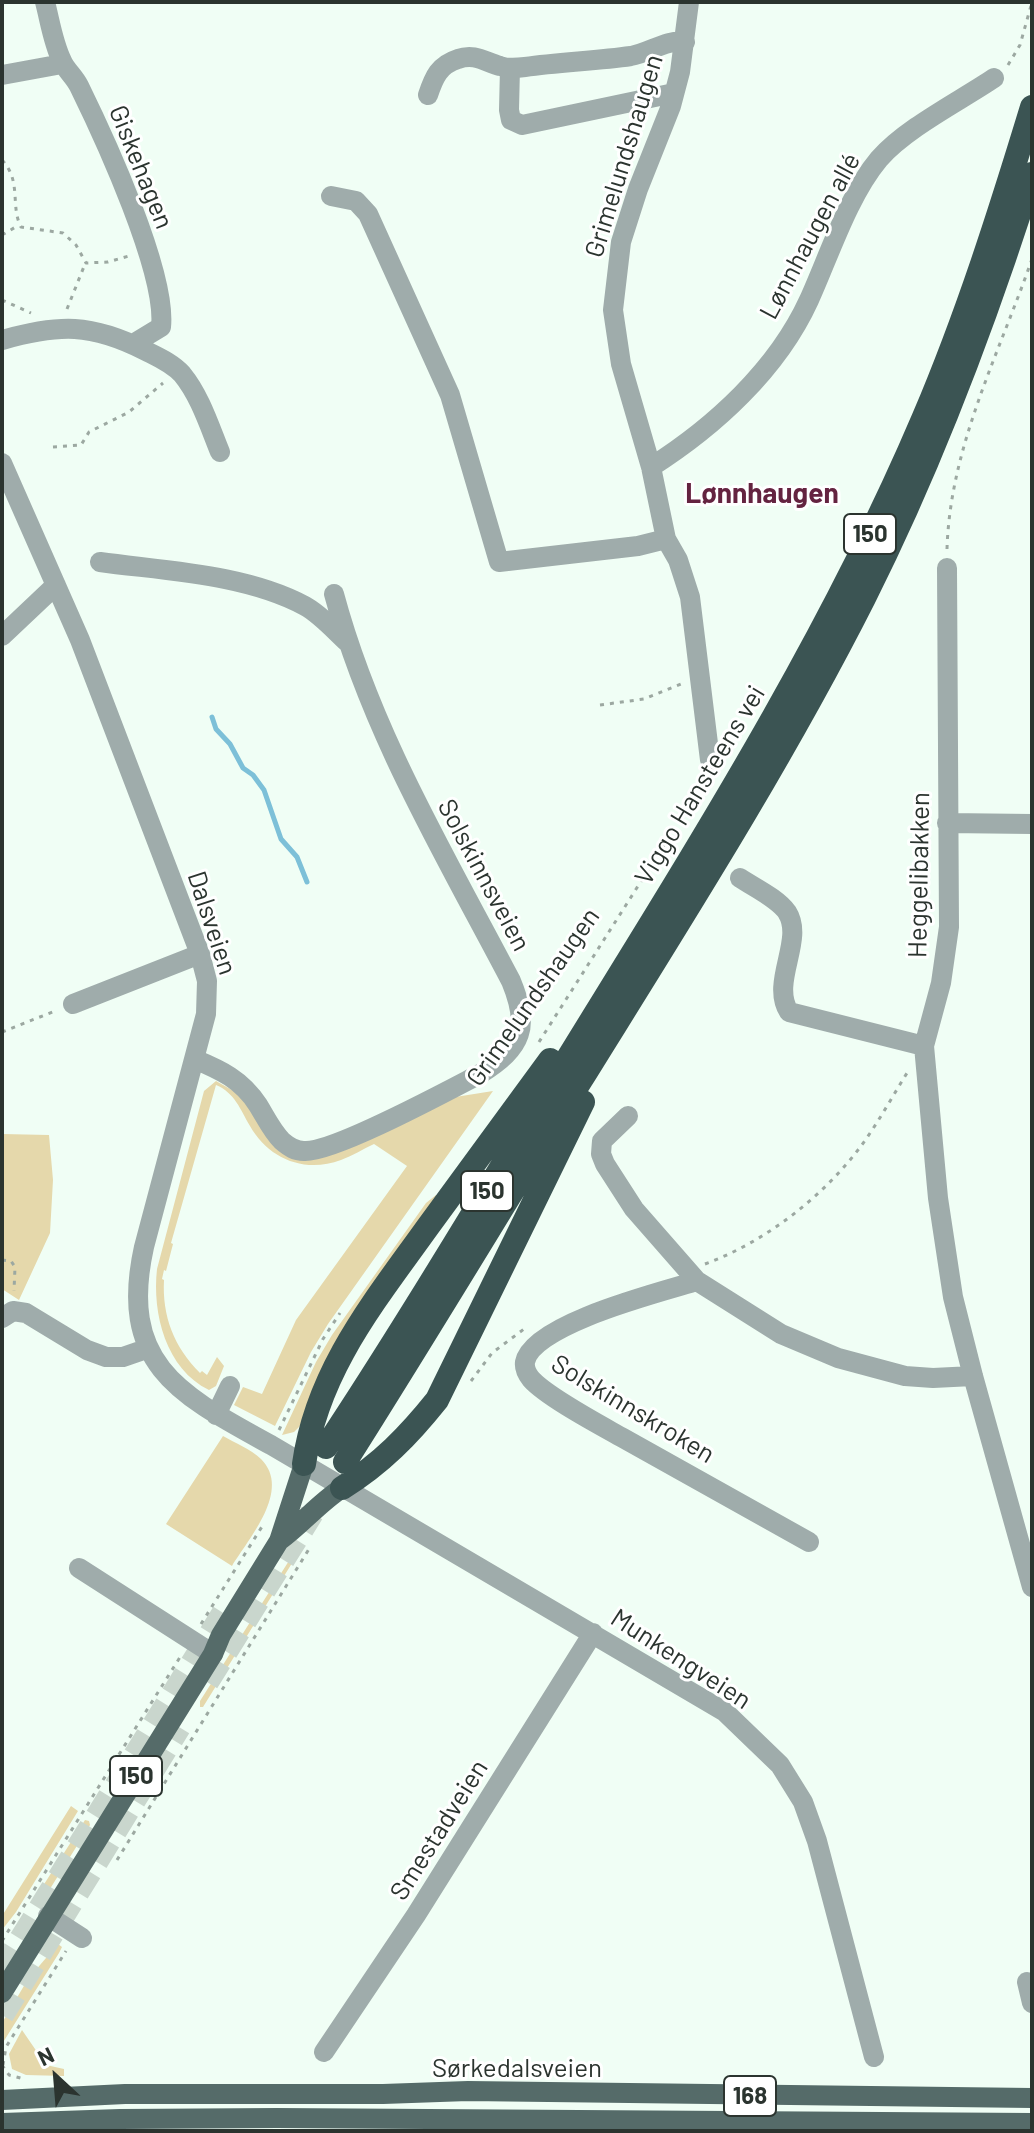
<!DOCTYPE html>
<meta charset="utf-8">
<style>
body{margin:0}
#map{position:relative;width:1034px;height:2133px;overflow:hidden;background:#f0fef5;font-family:Barlow,sans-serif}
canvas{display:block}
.frame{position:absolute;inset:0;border:4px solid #2b342f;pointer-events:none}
.north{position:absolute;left:16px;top:2037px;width:80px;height:80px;-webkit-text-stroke:6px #fff;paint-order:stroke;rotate:334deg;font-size:22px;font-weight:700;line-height:32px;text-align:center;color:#2b342f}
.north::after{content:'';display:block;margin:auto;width:28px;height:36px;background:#2b342f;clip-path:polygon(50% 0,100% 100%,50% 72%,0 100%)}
</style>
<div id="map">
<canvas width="1034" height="2133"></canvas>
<div class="frame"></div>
<div class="north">N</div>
</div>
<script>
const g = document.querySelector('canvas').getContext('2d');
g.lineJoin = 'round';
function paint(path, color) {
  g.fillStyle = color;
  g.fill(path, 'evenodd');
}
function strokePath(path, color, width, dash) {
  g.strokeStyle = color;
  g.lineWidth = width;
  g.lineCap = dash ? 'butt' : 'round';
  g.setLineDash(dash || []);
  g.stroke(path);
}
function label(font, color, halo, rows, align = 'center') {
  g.font = font + ' Barlow,sans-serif';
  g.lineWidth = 6;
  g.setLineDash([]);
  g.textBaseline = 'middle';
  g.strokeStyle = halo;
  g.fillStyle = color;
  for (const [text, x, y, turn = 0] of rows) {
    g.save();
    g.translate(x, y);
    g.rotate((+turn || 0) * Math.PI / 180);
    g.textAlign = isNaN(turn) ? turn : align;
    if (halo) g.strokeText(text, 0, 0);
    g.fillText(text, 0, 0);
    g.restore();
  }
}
const green = new Path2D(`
 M216 1081 239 1094 286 1154 449 1098 493 1091 328 1324 311 1352 275 1426 234 1405 243 1387 262 1394 296 1320 407 1166 374 1144C363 1149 352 1156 341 1160 304 1174 268 1158 250 1126 240 1109 235 1093 216 1085L171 1243 173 1244 166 1271 164 1270 162 1279 164 1280C162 1316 174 1347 200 1373L202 1371 207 1375 217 1357 224 1366 216 1386 209 1390C166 1369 152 1314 157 1269L204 1091Z
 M2 1134 49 1135 53 1180 50 1233 19 1300 2 1289Z
 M436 1195 440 1197 299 1427 294 1432 282 1435 316 1362 332 1335 426 1203Z
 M223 1436C235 1443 251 1449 261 1459 292 1490 249 1538 232 1566L166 1524Z
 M299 1545 302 1547 203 1707H200V1701Z
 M71 1806 78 1811 16 1912 2 1930V1916Z
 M85 1820 89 1821 90 1825 48 1892 42 1893 41 1889Z
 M58 1944 62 1947 59 1953 2 2044V2023L28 1979Z
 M22 2030 46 2065 64 2069V2076L26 2075 12 2069 9 2054Z`);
const stream = new Path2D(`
 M212 717 216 729 230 744 243 768 253 775 264 790 281 839 297 857 307 882`);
const highwayTunnel = new Path2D(`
 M207 1682 312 1513
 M2 1970 228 1606
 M2 2015 179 1727`);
const path = new Path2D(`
 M1008 65 1020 45 1032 2
 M2 160C22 181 10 206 21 227L63 233 76 245 86 263 108 262 132 255
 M2 235 19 225
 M2 300 31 313
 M67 309 85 264
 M53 447 81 445 89 432 129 412 163 383
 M947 549C950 447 999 354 1032 259
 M600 705 644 699 681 684
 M2 1032 55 1011
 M539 1042 706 779
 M2 1260 11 1261 15 1267 14 1291
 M705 1264C765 1242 823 1197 861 1146 878 1123 892 1097 907 1073
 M471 1381 492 1353 528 1326
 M279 1430 323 1339 340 1313
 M201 1624 263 1525
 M117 1860 309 1549
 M2 1941 182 1654
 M2 2065 9 2075 24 2079
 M3 2065 6 2047 66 1951`);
const minor = new Path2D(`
 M45 2C50 21 53 43 62 61 65 69 74 76 79 86 104 137 167 273 161 327L133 344
 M689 2 680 72 671 106 638 189 621 242 613 310 621 364 651 467 666 539 678 560 690 597 710 760
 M510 68 509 110 511 120 522 125 674 93
 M2 75 62 64
 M428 95C434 77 439 65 458 59 475 53 485 62 500 66 508 69 517 68 525 67 560 62 596 61 631 56 649 53 667 39 685 42
 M331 196 356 201 368 214 450 395 499 562 638 546 666 539
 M2 340C59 324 91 323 146 351 158 357 172 363 182 374 200 396 209 425 220 452
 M2 463 80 640 200 954 207 981 206 1014 144 1247C118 1365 180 1395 271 1445L725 1712 780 1765 803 1802 817 1841 874 2057
 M651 467C714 427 777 370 809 300 829 256 848 196 879 159 906 128 960 101 994 78
 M100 562C165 571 246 574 305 606 320 614 334 630 347 642
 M947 568 949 927 941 983 924 1046 938 1198 953 1297 973 1376 1032 1587
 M2 636 56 585
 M947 823 1032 824
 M740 878C755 888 777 898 787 912 805 940 770 982 789 1012L924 1046
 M73 1004 200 954
 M194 1059C221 1070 242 1080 258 1105 266 1118 272 1131 282 1141 289 1147 295 1151 304 1151 333 1153 449 1090 480 1074 523 1047 530 1027 511 981 445 855 371 732 334 594
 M628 1116 602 1141 601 1154 605 1164 634 1209 697 1281 781 1334 838 1358 905 1376 933 1378 973 1376
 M697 1281C661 1292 532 1324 525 1362 524 1369 527 1374 531 1379 547 1397 600 1425 623 1438 685 1472 747 1507 809 1542
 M2 1318 13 1311 26 1313 87 1350 106 1357H123L149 1348
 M216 1415 230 1386
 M79 1568 213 1654
 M48 1916 82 1938
 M1027 1982 1032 2003
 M324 2052 416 1915 593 1633`);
const major = new Path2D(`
 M279 1541C302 1524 319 1503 342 1488
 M2 1993 213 1654 221 1635 279 1541 304 1464
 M2 2100 125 2094H383L468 2091 1032 2098
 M2 2123 120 2119 277 2118 1032 2123`);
const highway = new Path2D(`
 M326 1447C410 1320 488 1188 568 1058 696 850 828 643 924 417 967 316 1000 212 1032 107
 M345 1462C425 1336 502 1207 581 1080 679 922 780 764 864 598 933 461 986 319 1032 174
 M304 1464C317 1371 374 1302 427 1228 468 1172 509 1116 550 1060
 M342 1488C381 1464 409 1435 437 1400L583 1102`);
const shields = [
 [870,534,52],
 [487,1191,52],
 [136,1776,52],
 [750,2096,52]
];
const shieldNames = [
 ["150",870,534],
 ["150",487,1191],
 ["150",136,1776],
 ["168",750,2096]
];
const streetNames = [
 ["Grimelundshaugen",624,156,-73],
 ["Giskehagen",141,167,68],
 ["Lønnhaugen allé",810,236,-62],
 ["Viggo Hansteens vei",700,785,-59],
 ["Solskinnsveien",484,875,62],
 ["Heggelibakken",919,875,-89],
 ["Dalsveien",212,923,72],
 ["Grimelundshaugen",533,997,-55],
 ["Solskinnskroken",633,1409,31],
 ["Munkengveien",681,1659,33],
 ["Smestadveien",439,1830,-58],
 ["Sørkedalsveien",517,2068]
];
const neighbourhoodNames = [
 ["Lønnhaugen",762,494]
];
paint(green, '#e5d8ab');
strokePath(stream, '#7dc0d8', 5);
strokePath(highwayTunnel, '#c9d6cd', 24, [24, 12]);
strokePath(path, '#9ca8a1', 3, [4, 6]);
strokePath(minor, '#9facab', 20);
strokePath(major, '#556b69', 20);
strokePath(highway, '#3b5453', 24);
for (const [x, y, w] of shields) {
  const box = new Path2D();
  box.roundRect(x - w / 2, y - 20, w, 40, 6);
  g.fillStyle = '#fff';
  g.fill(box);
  strokePath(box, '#2b342f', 2);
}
label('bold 24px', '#2b342f', null, shieldNames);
label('26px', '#2b342f', '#fff', streetNames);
label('bold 28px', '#642340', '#fff', neighbourhoodNames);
</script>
